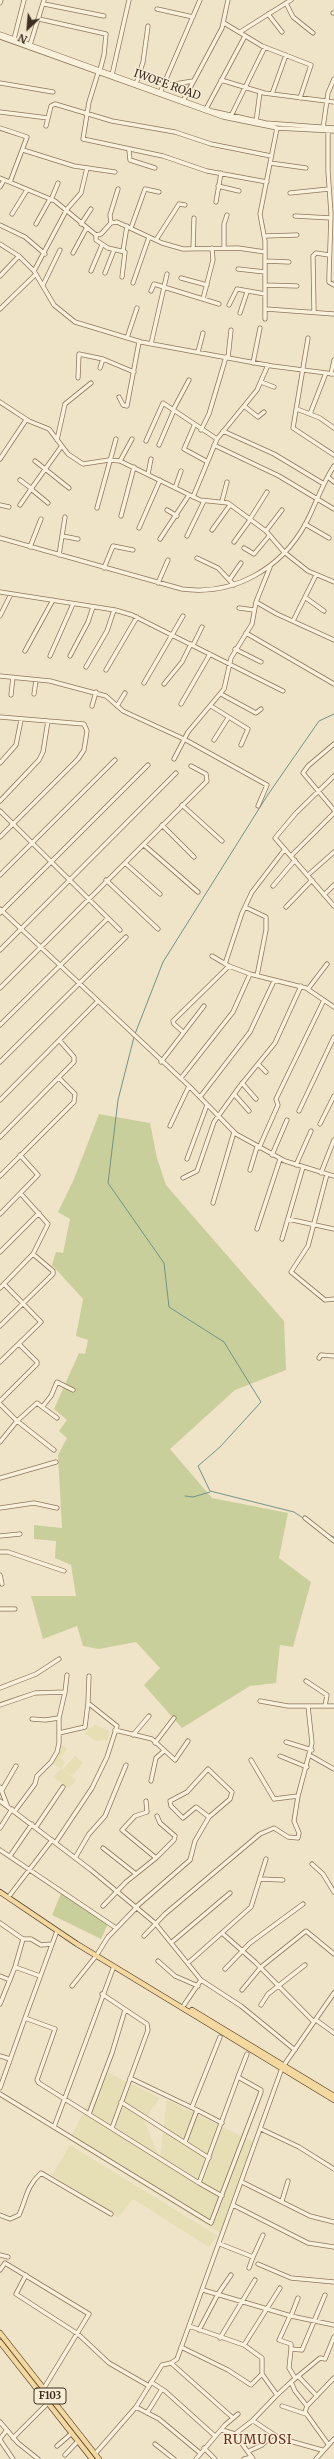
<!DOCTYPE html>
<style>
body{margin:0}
#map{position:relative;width:334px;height:2459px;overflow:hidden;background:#f0e4c8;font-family:Merriweather,serif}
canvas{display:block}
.north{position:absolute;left:8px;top:8px;width:40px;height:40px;-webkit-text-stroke:3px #f7eed8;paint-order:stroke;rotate:206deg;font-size:11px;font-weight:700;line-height:16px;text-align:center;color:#3d2e20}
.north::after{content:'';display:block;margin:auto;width:14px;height:18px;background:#3d2e20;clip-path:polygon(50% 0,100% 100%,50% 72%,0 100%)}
</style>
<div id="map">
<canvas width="334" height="2459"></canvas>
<div class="north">N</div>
</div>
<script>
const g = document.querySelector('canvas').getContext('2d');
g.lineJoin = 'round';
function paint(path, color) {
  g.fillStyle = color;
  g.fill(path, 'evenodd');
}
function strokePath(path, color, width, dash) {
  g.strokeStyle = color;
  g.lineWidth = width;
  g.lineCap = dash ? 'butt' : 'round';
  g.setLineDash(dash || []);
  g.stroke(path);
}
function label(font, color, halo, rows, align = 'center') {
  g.font = font + ' Merriweather,serif';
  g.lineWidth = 3;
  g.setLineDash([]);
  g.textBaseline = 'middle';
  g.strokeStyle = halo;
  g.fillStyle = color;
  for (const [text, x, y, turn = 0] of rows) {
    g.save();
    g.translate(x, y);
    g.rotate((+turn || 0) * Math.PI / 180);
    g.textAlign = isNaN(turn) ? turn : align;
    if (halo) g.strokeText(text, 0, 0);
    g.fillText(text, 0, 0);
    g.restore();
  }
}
const farmland = new Path2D(`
 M94 1724 109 1731 108 1740 96 1741 86 1734 88 1727 92 1728Z
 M62 1745 67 1749 61 1757 58 1756 65 1762 61 1768 76 1780 69 1788 53 1777 61 1769 52 1762Z
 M75 1756 83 1763 72 1776 63 1769Z
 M105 2071 160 2098 144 2120 160 2159 167 2100 254 2142 220 2233 69 2140Z
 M70 2145 218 2236 209 2247 133 2199 118 2217 52 2175Z`);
const green = new Path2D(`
 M99 1114 150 1123 157 1158 166 1185 284 1321 286 1370 235 1390 170 1449 212 1498 288 1513 279 1558 311 1582 293 1647 280 1645 276 1683 250 1686 182 1728 144 1685 160 1668 136 1642 99 1649 83 1646 77 1626 43 1639 31 1596H76L71 1565 55 1558 56 1541 34 1539V1525L62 1528 58 1455 67 1438 59 1431 67 1420 54 1409 79 1353 85 1354 88 1340 76 1336 83 1299 52 1265 56 1252 63 1253 70 1219 58 1212 74 1179Z
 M62 1891 109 1922 101 1939 52 1915Z`);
const stream = new Path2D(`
 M135 1034 163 962 267 796 319 721 334 714
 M134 1037 118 1100 108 1183 164 1263 169 1307 224 1342 261 1402 220 1447 198 1466 210 1491 294 1512 303 1518
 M185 1496 193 1497 210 1492
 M329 1535 334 1537`);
const minor = new Path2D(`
 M0 3 1 0
 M286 3 293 17 313 33
 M44 4 104 16
 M157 9 193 17
 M333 13H334
 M268 14 282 32
 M39 19 106 34 104 55 100 70
 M224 23 262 46 311 65 300 98
 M240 32 291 0
 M0 34 212 111 266 123 334 128
 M0 37 223 117 277 128 334 131
 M14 39 24 0
 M30 45 44 0
 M98 73 89 102 83 139 163 156 207 171 267 182
 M112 75 129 0
 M221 80 264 93 334 102
 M0 83 53 92
 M136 84 143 62 148 26
 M163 86 193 81
 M160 93 200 0
 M272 94 286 55
 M183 101 222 28 228 0
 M206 109 245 36
 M0 112 48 118
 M231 116 265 47
 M256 122 260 92
 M46 126 51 106 55 104 112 121 175 132 211 144 271 156
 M0 128 27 137 10 182
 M323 128 328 93 334 79
 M328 131V171L331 214 329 276V282L334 285
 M23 150 74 166 115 172
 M129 150 130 160 155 168
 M270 163 306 168
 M0 178 55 201 96 235 101 234 111 223 117 222 162 243 183 249 238 248 265 252
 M218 186 239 191
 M0 187 4 180
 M290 193 329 189
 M51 200 58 183
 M216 202 221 173
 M12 214 27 190
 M295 216 331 218
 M111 223 110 215 118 189
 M36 224 50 199
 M81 224 91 209
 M0 225 25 237 45 254
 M131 228 145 189 159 192
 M96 235V240L108 248 125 252 122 277
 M264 236 297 235
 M156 240 179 204 185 205
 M0 244 19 256 34 271 54 305 75 322 141 342 272 366 334 374
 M224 247V224L227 215
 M193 249 194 218
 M123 251 127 226
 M73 253 86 229
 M266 261 289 262
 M238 269 265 272
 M34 271 67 209 81 193 87 168
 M91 271 102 245
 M105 273 114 250
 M0 276 19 256
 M181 278 207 285
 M133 283 149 237
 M43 285 60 250
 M265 285 297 286
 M151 291 154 284 219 304
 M203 299 213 260 212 248
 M229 305 237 289 265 294
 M0 309 36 274
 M266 309 334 314
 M314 312 313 256 316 253 329 255
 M240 313 247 292
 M265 319V241L260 214 277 128
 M127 338 137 308
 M308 338 293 428 334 455
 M151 344 167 274
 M198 352 203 333
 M228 358 231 330
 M253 363 260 328
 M100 368 103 359
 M331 374 334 360
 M78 378 79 354 103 359 134 372
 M261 382 274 387
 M119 397 123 405 127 406 139 342
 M0 402 29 421 49 429 68 454 83 464 109 460 120 461 200 500 228 503 266 531 284 552 308 571 334 582
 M244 406 258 417 264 412
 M297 409 320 418 334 428
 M173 410 189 380
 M310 414 326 373
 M194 426 184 449 206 461
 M201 430 209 414 226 357
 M223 431 274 454 324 484
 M57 440 65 404 91 383
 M146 441 163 403 217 439
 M159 445 174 410
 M214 445 279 476 334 509
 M0 459 26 420
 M35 461 69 488
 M120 461 132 439
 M148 474 151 459
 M328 477 334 482
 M20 480 32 489
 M175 488 181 471
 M193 497 217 439 257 390 268 365
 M222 501 227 482
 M48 503 31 489 61 447
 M0 505 9 507
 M20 505 31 489
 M97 508 116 439
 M167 510 177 516
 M121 516 134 467
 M250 519 267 492
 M305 524 329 538
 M139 528 160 480
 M212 530 230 505
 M266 531 282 510
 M62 536 78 539
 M187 536 204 501
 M0 538 182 589C234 596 281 569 306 523 316 504 322 484 334 466
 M160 539 189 495
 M234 542 250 520
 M30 547 41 519
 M244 548 254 554 269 536
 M59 555 65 517
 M197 558 218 568 234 585
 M104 568 113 546 133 550
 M230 579 241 563
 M158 583 168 560
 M0 592 115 610 132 615 283 691
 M306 598 324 611
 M256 602 277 614 334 640
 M239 608 254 610
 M0 616 11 594
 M293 621 316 575
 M246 633 334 684
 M193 645 202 627
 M235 649 261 662
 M25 651 53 600
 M50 656 73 604
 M70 656 88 622 93 607
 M86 667 107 631 114 610
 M106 670 137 617
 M0 676 50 681 106 696 123 711 184 739 267 785 258 806
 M144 683 183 616
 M164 684 182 662 191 644
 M34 694 36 680
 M221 694 256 713 261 709
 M11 695 13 677
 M181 704 210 654
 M92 706 96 692
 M117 706 125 693
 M211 706 248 729 241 745
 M0 717 84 724 87 731 84 750 78 759 0 837
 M214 740 228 718
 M334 744 308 766 303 773 334 810
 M174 759 188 732 224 689 231 658 252 624 256 602 270 567
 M0 763 16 745 21 720
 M334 776 296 813 275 838 334 906
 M0 801 39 760 43 752 48 721
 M182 805 222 841
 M0 811 120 930
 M162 825 194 857
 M144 845 198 892
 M291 856 334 813
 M125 863 160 894
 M0 875 115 760
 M308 875 334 852
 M106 880 158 929
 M273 886 295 860
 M324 895 334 885
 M245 907 266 917V930L257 976
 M286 907 312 880
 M0 909 190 1087 236 1134 285 1161 334 1176
 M0 913 148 765
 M0 950 176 773
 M212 956 229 966 250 974
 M225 964 242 913 252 892 285 849
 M0 988 207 781 206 774 191 766
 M308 989 327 964
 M0 1025 108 918
 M183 1032 174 1024 173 1021 229 966
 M0 1062 126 937
 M161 1062 204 1006
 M258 1064 266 1072
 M181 1078 233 1012 250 974 306 988 334 1007
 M242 1083 256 1099
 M234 1094 249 1111
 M200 1097 250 1032 274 981
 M0 1100 97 1002
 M299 1111 334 1037
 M320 1124 334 1096
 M170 1126 189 1086
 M0 1137 74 1062V1057L60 1041
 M259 1148 278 1105 276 1099 324 1000
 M272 1155 287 1120
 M187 1159 207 1105
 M296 1165 311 1131
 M250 1170 257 1147
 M321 1173 334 1140
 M327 1174 308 1246 291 1272 325 1300 334 1299
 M0 1176 74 1102 75 1094 59 1078
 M183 1178 197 1171 214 1122 240 1086 275 1043 301 986
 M213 1203 234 1132
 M0 1214 38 1175 20 1155
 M288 1219 334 1229
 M257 1229 280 1159
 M282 1239 303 1167
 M0 1252 39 1213
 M0 1288 33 1254 48 1224 21 1194
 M0 1326 53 1274V1271L33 1254
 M319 1358 321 1355 334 1356
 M0 1362 41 1322 4 1284
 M0 1401 37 1364V1362L19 1344
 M0 1404 17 1421 0 1442
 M43 1406 51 1396 57 1382 73 1390
 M54 1450 17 1421 37 1403 57 1418
 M0 1478 56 1462
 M0 1508 34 1503 57 1508
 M305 1518 334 1541
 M0 1536 20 1534
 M0 1552H8L64 1571
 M0 1575 2 1584
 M0 1609H15
 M306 1681 327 1695 325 1706
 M0 1688 36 1674 59 1659
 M65 1692 67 1675
 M260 1701 288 1706H334
 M0 1705 35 1693 65 1692 59 1718V1743L57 1752 51 1762 37 1776 35 1784 15 1811
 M32 1719 45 1720 59 1718
 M115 1730 152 1739 175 1760 188 1741
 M59 1733 85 1727 88 1703
 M133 1735 149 1716
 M286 1742 312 1750
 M155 1743 174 1718
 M280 1756 307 1767
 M311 1756 334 1769
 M251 1760 274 1799 298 1796
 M151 1781 156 1758 164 1751
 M0 1787 7 1805
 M2 1790 16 1766
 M0 1801 91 1870 155 1923 201 1980 184 2005
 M146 1801 147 1812 135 1816 122 1830 156 1858
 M36 1827 63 1787
 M0 1828 12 1809
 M56 1842 92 1788 107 1757 117 1726 88 1703 89 1676
 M103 1848 136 1874
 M0 1850 116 1928
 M10 1856 32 1824
 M75 1858 89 1834 105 1816 126 1765
 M312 1864 323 1874 334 1892
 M260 1879 283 1880
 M10 1895 52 1840
 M103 1906 126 1882 156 1858 174 1840 175 1836 160 1823 157 1816
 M136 1907 190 1860 195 1841 209 1817 196 1807 183 1818 171 1806 170 1801 187 1792 208 1769 232 1792 230 1799 209 1817
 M0 1923 23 1939 15 1967 40 1976
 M222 1933 255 1962 314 2022
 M144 1936 165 1914 260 1834 274 1828 288 1837 298 1838 299 1833 294 1821 298 1796 312 1743 308 1706
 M23 1939H31L41 1945 52 1944
 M172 1942 230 1893
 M98 1953 108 1937 137 1907
 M158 1961 175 1976 198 1986
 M188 1963 251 1907 266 1859
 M225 1969 250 1943 303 1904
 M0 1976 10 1980
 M201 1980 241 2006 295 2050
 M72 1986 96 1956
 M242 1990 261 1967 306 1931 334 1954
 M102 1994 147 2024 148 2030 112 2128
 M0 2004 15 1967
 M261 2005 268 1994 305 1965
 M316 2020 334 2033
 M0 2056 10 2059
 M284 2065 334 1993
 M238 2077 247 2054
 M130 2078 197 2110 185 2142
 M0 2088 25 2018
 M0 2094 54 2127 114 1966
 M121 2102 209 2158
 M192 2107 220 2037
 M197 2110 222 2123
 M89 2114 112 2053 125 2010
 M54 2127 211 2223 261 2092V2090L238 2077 199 2183 39 2083 37 2080 55 2029 25 2018 57 1931
 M261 2129 299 2147 334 2169
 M242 2182 310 2216 334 2222
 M199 2183 222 2196
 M282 2201 288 2181
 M233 2205 308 2243 334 2247
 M0 2215 10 2219 19 2215C27 2197 26 2187 41 2173L111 2214
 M220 2244 253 2257 263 2235
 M0 2255 8 2257
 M258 2264 291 2278 334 2282
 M249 2268 253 2257
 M0 2270 5 2263 89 2314 44 2388
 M26 2275 16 2294 78 2334 109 2363 149 2386
 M203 2290 291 2316 334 2325
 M290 2316 279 2340 291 2344V2349
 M291 2316 298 2298
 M189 2326 244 2345 280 2288
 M199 2330 218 2294 231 2275
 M220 2338 255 2280
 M244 2345 262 2358V2374L277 2395 252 2421
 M181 2347 228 2370 251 2385 262 2374
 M171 2363 233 2418
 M298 2376 317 2396
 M295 2378 289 2368 291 2349 302 2350 325 2295
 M151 2382 165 2391 215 2436
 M277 2395 291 2382
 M282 2406 306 2414
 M307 2406 295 2391 291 2382 320 2358 325 2359 334 2337
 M136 2407 159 2419 200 2453
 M147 2413 162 2389
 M0 2422 18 2443 38 2459
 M222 2430 235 2434 252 2421 255 2422 279 2438 322 2450
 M235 2434 253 2459
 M13 2438 48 2403
 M0 2439 6 2431
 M0 2440 13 2459
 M155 2444 174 2459
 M328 2444 305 2412 307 2406 334 2378
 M57 2446 72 2433
 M204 2448 215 2459
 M249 2451 262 2445 273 2435
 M95 2454 136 2407 162 2365 171 2363 177 2359 282 2068
 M65 2455 78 2441
 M196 2459 225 2425 238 2414
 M244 2459 252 2457
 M316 2459 334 2439`);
const major = new Path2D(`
 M0 1892 77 1944 334 2100
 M192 2010 334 2096
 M0 2333 99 2459
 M0 2342 92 2459`);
const shields = [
 [50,2396,32]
];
const shieldNames = [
 ["F103",50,2396]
];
const streetNames = [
 ["IWOFE ROAD",167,85,20]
];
const quarterNames = [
 ["RUMUOSI",258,2440]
];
paint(farmland, '#e6deb5');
paint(green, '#c9cf9b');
strokePath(stream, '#6f938a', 1);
strokePath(minor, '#8d765c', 5);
strokePath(major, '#5b4430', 6);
strokePath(minor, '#faf1dc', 3.5);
strokePath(major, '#f3d9a0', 4.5);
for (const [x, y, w] of shields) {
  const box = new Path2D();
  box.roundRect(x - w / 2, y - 8, w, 16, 3);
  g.fillStyle = '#f7eed8';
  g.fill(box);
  strokePath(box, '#3d2e20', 1);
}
label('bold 10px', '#3d2e20', null, shieldNames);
label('11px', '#3d2e20', '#f7eed8', streetNames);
g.letterSpacing = '1px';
label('13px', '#6b2e1e', '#f7eed8', quarterNames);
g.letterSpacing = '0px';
</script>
